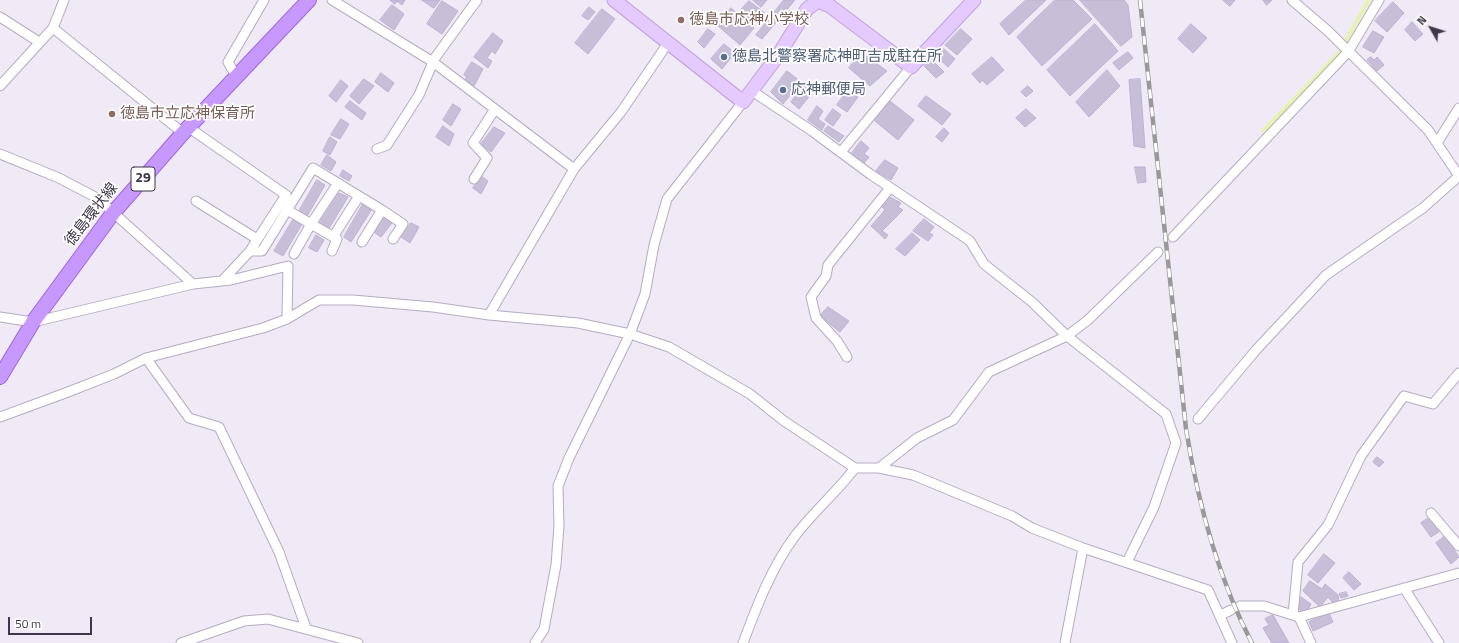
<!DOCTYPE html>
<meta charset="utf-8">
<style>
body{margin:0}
#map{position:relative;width:1459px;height:643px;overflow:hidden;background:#efeaf5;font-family:"Titillium Web",sans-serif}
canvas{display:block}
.north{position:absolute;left:1411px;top:8px;width:40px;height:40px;-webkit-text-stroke:3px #fff;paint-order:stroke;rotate:309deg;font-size:11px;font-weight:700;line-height:16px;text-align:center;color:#3e374a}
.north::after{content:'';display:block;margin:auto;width:14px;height:18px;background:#3e374a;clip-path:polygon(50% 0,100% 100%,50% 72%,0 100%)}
.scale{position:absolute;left:8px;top:617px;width:84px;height:18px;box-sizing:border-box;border:2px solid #3e374a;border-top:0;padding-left:5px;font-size:12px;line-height:14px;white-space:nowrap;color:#3e374a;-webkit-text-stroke:3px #fff;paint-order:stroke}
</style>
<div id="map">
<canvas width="1459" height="643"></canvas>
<div class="north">N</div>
<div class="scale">50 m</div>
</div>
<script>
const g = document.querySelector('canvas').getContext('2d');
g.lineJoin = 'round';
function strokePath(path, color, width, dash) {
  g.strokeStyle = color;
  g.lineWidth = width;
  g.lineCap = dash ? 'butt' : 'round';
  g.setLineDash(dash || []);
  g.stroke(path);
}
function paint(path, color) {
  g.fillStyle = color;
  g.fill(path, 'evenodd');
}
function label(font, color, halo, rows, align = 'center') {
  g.font = font + ' "Titillium Web","Noto Sans JP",sans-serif';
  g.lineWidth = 3.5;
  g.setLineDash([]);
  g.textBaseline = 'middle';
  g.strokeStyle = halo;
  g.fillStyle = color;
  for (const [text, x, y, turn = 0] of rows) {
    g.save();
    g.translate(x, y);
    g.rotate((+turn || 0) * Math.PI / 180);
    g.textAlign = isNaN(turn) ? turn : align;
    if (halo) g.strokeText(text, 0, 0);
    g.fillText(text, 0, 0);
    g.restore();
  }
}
const stream = new Path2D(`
 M1263 131 1338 54 1369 0`);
const building = new Path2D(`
 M390 0H405L402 5 397 1 395 4Z
 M422 0H440L434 8Z
 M753 0H767L761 7Z
 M784 0H795L762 39 756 35Z
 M1026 0H1046L1009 35 1000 24Z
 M1055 0H1073L1092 19 1042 66 1017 37Z
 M1080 0H1124L1128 5 1132 37 1121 46Z
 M1223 0H1235L1230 6Z
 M1263 0H1272L1267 5Z
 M442 1 458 11 442 34 427 24Z
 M749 1 765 13 755 23 740 11Z
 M1393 2 1404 13 1387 32 1375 21Z
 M392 5 404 14 394 30 380 20Z
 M589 7 595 12 588 20 582 16Z
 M731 8 754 28 740 45 717 25Z
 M602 9 615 19 588 54 575 43Z
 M1412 22 1423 34 1415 41 1405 30Z
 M1095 24 1118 51 1070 96 1047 70Z
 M1191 24 1207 38 1193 53 1178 39Z
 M708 29 715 34 704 48 698 42Z
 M961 29 972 39 957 55 945 45Z
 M1373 31 1384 37 1374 53 1363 47Z
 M493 33 503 41 495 54 492 51 487 58 492 61 488 68 474 57Z
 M724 44 735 53 722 69 711 59Z
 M944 49 955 59 948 67 936 56Z
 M1128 52 1133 58 1119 70 1113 63Z
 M862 53 887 71 870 86 849 68Z
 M992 57 1004 70 987 85 982 80 980 83 972 74Z
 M1371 57 1374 60 1377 57 1384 65 1377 71 1367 60Z
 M931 59 944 72 936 78 924 66Z
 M472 62 483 69 474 86 465 79 467 77 464 75Z
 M1107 70 1120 86 1089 117 1076 102Z
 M787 71 801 82 783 104 771 92Z
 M381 73 394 83 388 92 375 82Z
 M364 79 374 86 359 104 350 96Z
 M1140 79 1145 148 1134 146 1129 80Z
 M341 80 348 86 336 102 329 96Z
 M804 86 812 93 799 109 791 102Z
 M1028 86 1033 91 1026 97 1021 92Z
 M847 91 858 97 847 112 837 105Z
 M926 96 951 114 942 125 918 106Z
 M350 101 366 113 362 120 345 107Z
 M890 101 914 120 898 140 875 121Z
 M453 104 461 109 451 126 443 120Z
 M817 106 823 111 818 119 825 124 822 130 808 120Z
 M833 109 841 115 833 126 825 120Z
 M1026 109 1036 118 1025 127 1016 118Z
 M341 119 349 124 340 139 331 135Z
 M443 126 454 134 449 146 436 137Z
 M828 126 844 136 839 142 824 131Z
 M494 127 505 133 491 152 481 144Z
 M944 128 949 133 942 142 936 137Z
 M330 137 337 142 330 155 323 151Z
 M861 141 869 148 864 154 869 157 864 163 852 153Z
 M327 155 336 162 331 171 321 165Z
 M885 160 898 168 891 180 876 171Z
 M1135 167H1145L1146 182 1138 183Z
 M343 170 352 176 349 181 340 176Z
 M481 176 488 181 481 194 473 188Z
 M317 180 325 185 306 218 298 213Z
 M339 193 348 197 328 230 319 224Z
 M890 197 901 203 898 207 903 210 882 231 888 235 885 239 871 226 885 210 882 207Z
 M363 204 372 209 351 242 344 237Z
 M384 217 392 223 381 237 375 233Z
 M924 219 934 227 929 233 933 235 928 241 913 231Z
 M293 220 302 224 283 256 274 251Z
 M411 223 419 227 410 243 401 237Z
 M912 233 920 240 905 256 896 249Z
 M316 235 324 240 317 252 309 248Z
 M828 307 849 321 840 332 820 316Z
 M1377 457 1384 462 1379 467 1373 462Z
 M1430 517 1440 531 1431 537 1421 523Z
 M1445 536 1459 557 1451 564 1436 543Z
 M1324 554 1335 563 1318 583 1308 575Z
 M1349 572 1361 584 1354 590 1343 578Z
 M1310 581 1322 589 1325 584 1338 595 1339 603 1334 604 1328 597 1320 607 1303 591Z
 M1346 592 1348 596 1341 598 1339 594Z
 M1301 597 1311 604 1309 608 1302 612 1298 608Z
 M1329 613 1333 622 1313 631 1309 622Z
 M1273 615 1289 643H1272L1263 628 1269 625 1265 619Z`);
const street = new Path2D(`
 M332 0 433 62 574 169
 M1292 0 1328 31 1428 130 1459 176
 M0 17 39 42
 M53 28 183 133
 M432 62 477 0
 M236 76 228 62 264 0
 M0 86 53 28 64 0
 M752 91 812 131 870 174 970 241 984 264 1032 302 1067 336 1088 320 1158 252
 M188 127 286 195 250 251 222 281
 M1437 143 1459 108
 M377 149 387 145 419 95 433 62
 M841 152 911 67
 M0 154 59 178 97 198 193 284
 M474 179 487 158 473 143 495 109
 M196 201 257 239
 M287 210 337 239 332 251
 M382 210 403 224 393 239
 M333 237 359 196
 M1173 237 1348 52 1379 0
 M250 251H262L313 168 382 210 362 242
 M294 254 311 224 338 183
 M489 315 574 169 621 112 668 43
 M0 317 33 322 193 284 231 280 288 266 287 319
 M847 357 837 341 816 318 811 297 826 276 828 265 890 188
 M146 358 189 418 219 427 279 552 306 628
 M0 417 68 392 114 374 146 358 263 328 287 319 319 300H353L433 307 489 315 578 323 630 334 669 347 750 394 784 421 855 468H879L913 475 1012 516 1032 528 1083 548 1208 590 1232 643
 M1198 419 1256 350 1326 275 1423 208 1459 176
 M879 468 917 438 953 420 989 372 1067 336 1166 414 1176 443 1154 507 1127 562
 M1431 513 1459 546
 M1404 588 1439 643
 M1240 606H1264L1299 617 1459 573
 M1221 615 1231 610
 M1293 615 1298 562 1328 525 1361 456 1404 396 1433 404 1459 373
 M1299 617 1311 643
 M181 643 244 621 268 619 358 643
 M535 643 544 629 556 565 559 526 558 486 569 458 630 334 645 294 654 245 667 199 743 102
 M743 643C757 606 771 568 795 536 813 512 837 492 855 468
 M1065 643 1083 548`);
const secondary = new Path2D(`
 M614 0 743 102 779 54 807 9 818 1 830 6 911 67 974 0`);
const primary = new Path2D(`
 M0 377 33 322 113 213 183 133 309 0`);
const rail = new Path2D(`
 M1140 0 1186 429C1198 503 1217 576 1252 643`);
const markers = [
 [681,20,4,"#8d6e63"],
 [724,57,4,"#5c6f8a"],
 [783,90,4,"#5c6f8a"],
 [112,114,4,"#8d6e63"]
];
const shields = [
 [143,179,24]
];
const shieldNames = [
 ["29",143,179]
];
const educationNames = [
 ["徳島市応神小学校",689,20],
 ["徳島市立応神保育所",120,114]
];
const serviceNames = [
 ["徳島北警察署応神町吉成駐在所",732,57],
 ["応神郵便局",791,90]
];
const streetNames = [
 ["徳島環状線",92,215,-52]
];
strokePath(stream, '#e8f4a5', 3.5);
paint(building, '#c7bfd8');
strokePath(building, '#bdb1d3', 1);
strokePath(street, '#b4acc2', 11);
strokePath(secondary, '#c0a0e3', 15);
strokePath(primary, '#9e64e9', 16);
strokePath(street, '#fff', 9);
strokePath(secondary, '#e4caff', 13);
strokePath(primary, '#c799ff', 14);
strokePath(rail, '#999', 4.5);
strokePath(rail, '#fff', 3, [9]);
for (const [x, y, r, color] of markers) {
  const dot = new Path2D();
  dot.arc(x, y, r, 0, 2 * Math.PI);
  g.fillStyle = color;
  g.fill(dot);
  strokePath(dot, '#fff', 1.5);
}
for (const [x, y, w] of shields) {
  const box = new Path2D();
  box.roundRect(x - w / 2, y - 12, w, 24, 3);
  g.fillStyle = '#fff';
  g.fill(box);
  strokePath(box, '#3e374a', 1);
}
label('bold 14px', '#3e374a', null, shieldNames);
label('15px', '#785e54', '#fff', educationNames, 'left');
label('15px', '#4e5e75', '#fff', serviceNames, 'left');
label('15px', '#3e374a', '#fff', streetNames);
</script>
